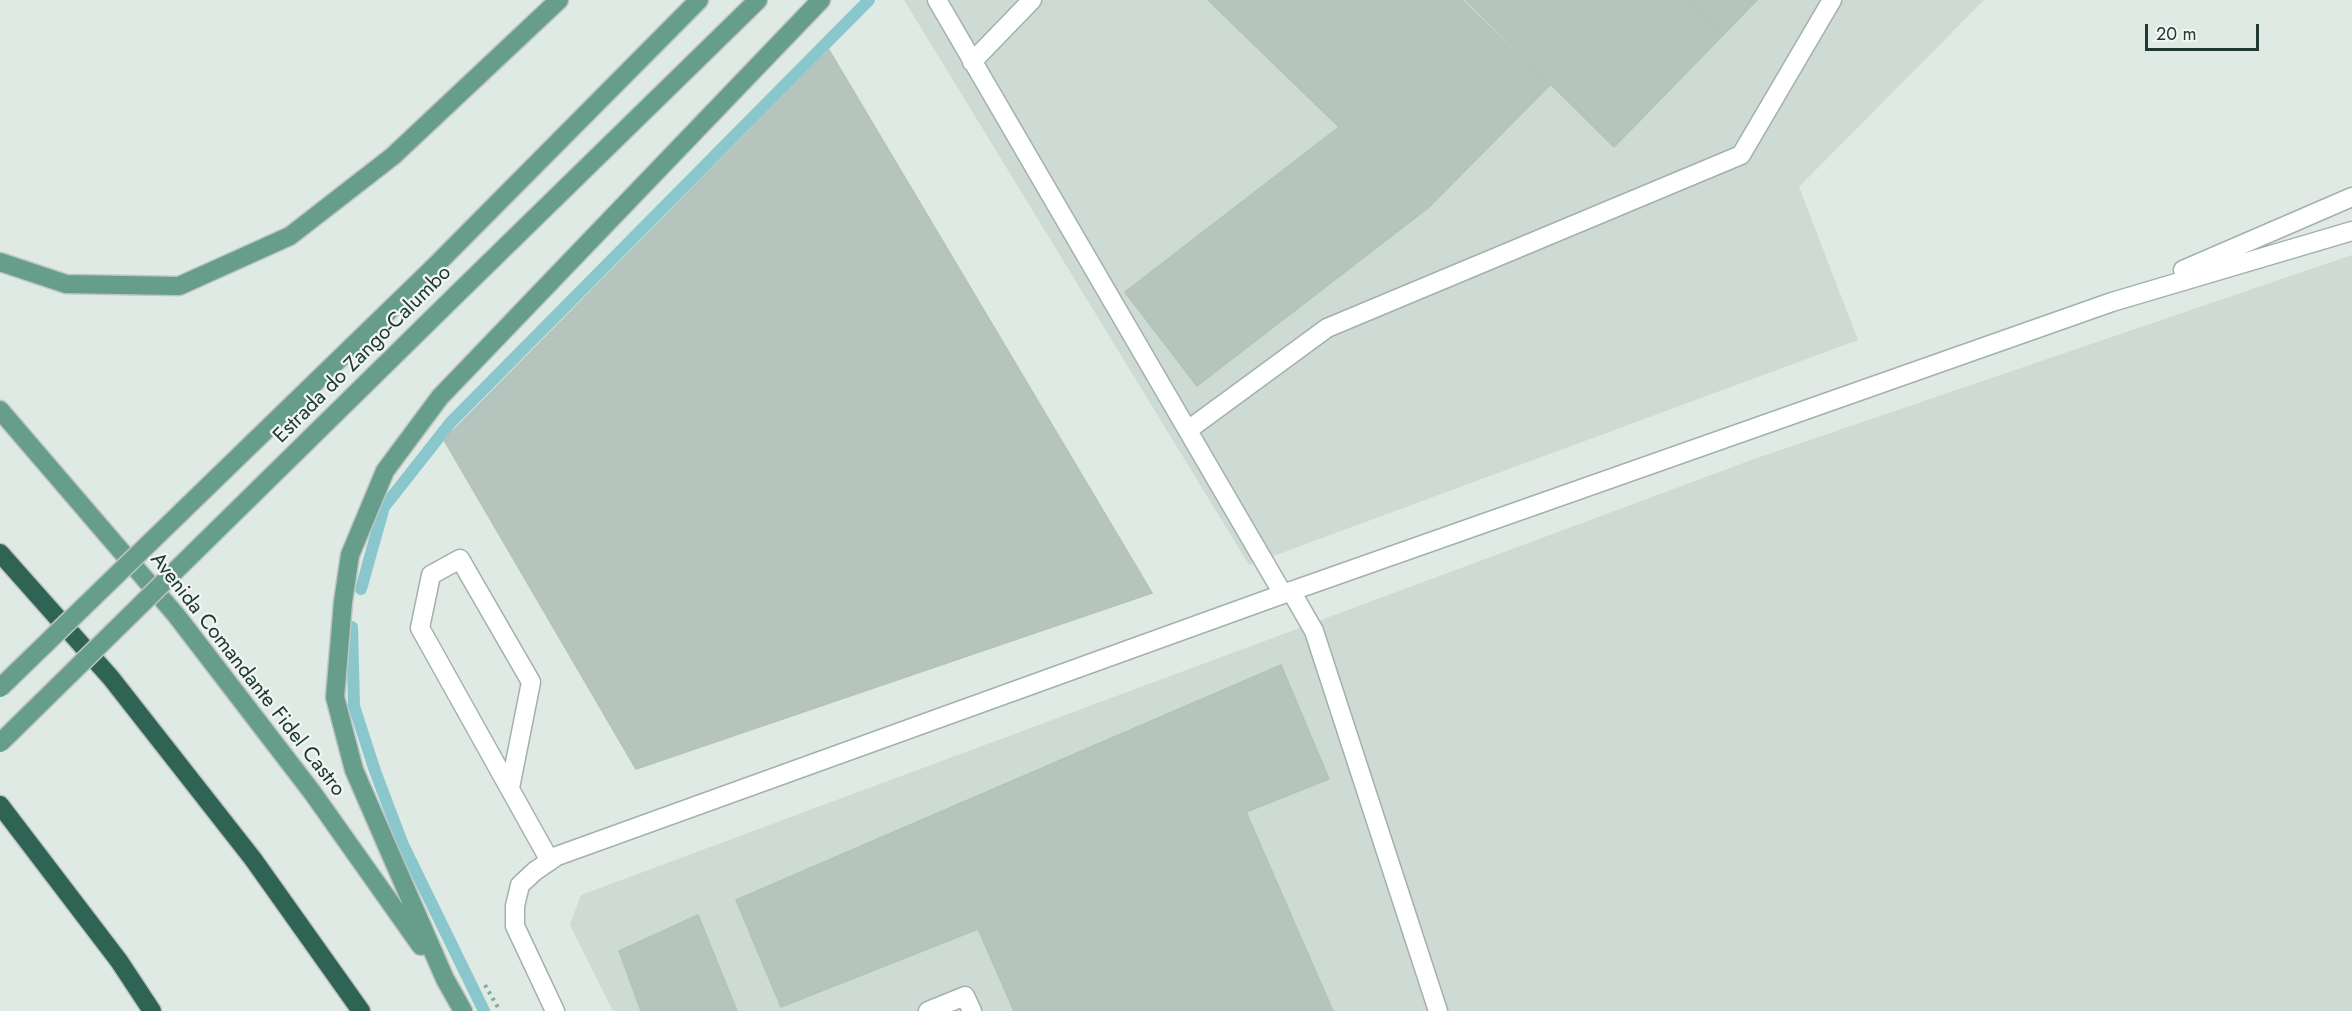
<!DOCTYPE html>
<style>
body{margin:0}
#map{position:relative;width:2352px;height:1011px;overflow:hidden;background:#e0eae5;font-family:Jost,sans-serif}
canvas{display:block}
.scale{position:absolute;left:2145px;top:24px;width:114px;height:27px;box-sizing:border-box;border:3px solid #223931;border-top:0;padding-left:8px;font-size:18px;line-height:21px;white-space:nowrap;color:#223931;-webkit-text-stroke:4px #f0f7f3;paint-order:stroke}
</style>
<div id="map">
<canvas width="2352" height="1011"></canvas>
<div class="scale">20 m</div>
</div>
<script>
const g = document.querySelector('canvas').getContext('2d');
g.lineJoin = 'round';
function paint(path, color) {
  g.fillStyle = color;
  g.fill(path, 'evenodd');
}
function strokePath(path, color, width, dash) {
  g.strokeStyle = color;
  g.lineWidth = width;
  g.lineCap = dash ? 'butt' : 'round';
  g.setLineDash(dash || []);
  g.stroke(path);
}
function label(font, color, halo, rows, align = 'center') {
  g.font = font + ' Jost,sans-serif';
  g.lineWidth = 4.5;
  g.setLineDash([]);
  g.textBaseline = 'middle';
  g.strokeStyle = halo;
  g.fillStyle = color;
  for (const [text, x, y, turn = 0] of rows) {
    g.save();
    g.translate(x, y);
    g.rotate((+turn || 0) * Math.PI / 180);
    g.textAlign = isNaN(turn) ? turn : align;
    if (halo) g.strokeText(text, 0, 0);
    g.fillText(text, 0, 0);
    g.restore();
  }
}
const built = new Path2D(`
 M904 0H1984L1799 187 1858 340 1249 565Z
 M2352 255V1011H613L570 925 581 895 1757 458Z`);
const stream = new Path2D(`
 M361 589 384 507 451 422 869 0
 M352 627 354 706 375 771 403 845 484 1011`);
const building = new Path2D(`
 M1208 0H1462L1550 85 1428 208 1197 386 1125 292 1339 127Z
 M1466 0H1690L1724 34 1614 147Z
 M1690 0H1757L1724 34Z
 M829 50 1152 593 636 769 444 440Z
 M1281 665 1329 779 1246 812 1333 1011H1014L978 929 781 1007 736 900Z
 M698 915 737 1011H641L619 951Z`);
const path = new Path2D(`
 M485 985 500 1011`);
const minor = new Path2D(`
 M937 0 1283 594
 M972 62 1032 0
 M2183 270 2352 197
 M1188 430 1327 328 1741 155 1832 0
 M1291 591 1314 631 1438 1011
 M510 788 531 682 460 559 431 575 420 628 550 861
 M555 1011 515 926V906L520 885 535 871 557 856 1283 594 2112 302 2352 231
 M928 1011 965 996 972 1011`);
const major = new Path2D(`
 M0 262 66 284 179 286 290 236 393 156 559 0
 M432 269 699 0
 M457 294 758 0
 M0 410 176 615 312 792 421 946
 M463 1011 445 979 354 770 335 697 343 602 350 555 385 471 440 397 821 0`);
const highway = new Path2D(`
 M0 553 111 678 253 859 361 1011
 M0 805 119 961 152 1011`);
const majorBridge = new Path2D(`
 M0 688 432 269
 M0 743 457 294`);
const streetNames = [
 ["Estrada do Zango-Calumbo",363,355,-45],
 ["Avenida Comandante Fidel Castro",247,675,52]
];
paint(built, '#cedad4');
strokePath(stream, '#8ac7cd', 12);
paint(building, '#b5c5be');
strokePath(building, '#b3c3bb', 1.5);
strokePath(minor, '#a3b1ab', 21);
strokePath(major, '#bdc4c1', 21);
strokePath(highway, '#bdc4c1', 21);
strokePath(path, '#82ac9c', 4, [3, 4.5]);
strokePath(minor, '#fff', 18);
strokePath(major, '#669e8b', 18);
strokePath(highway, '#2f6455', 18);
strokePath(majorBridge, '#bdc4c1', 21, []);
strokePath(majorBridge, '#669e8b', 18);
label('21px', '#223931', '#f0f7f3', streetNames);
</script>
